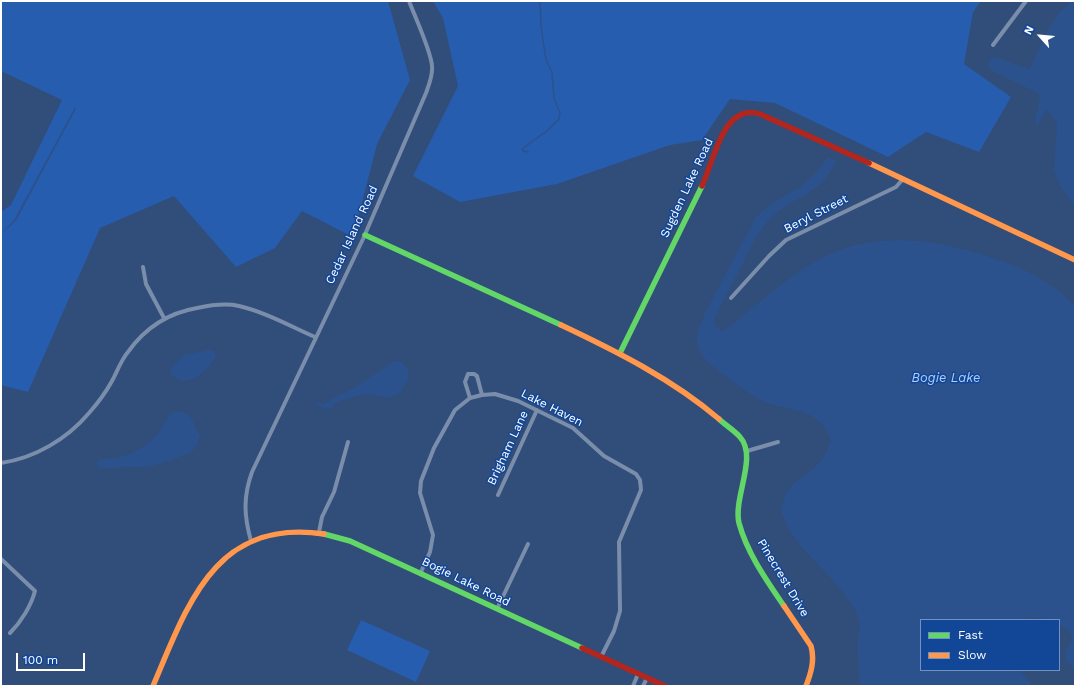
<!DOCTYPE html>
<style>
body{margin:0}
#map{position:relative;width:1076px;height:687px;overflow:hidden;background:#314d79;font-family:"Work Sans",sans-serif}
canvas{display:block}
.frame{position:absolute;inset:0;border:2px solid #fff;pointer-events:none}
.legend{position:absolute;left:920px;top:619px;width:140px;height:52px;box-sizing:border-box;background:#124798;border:1px solid #7191c1;margin:0;padding:5px 7px;list-style:none;font-size:12px;color:#fff}
.legend li{display:flex;align-items:center;gap:8px;height:20px}
.legend b{width:20px;border:1px solid #7191c1}
.north{position:absolute;left:1020px;top:16px;width:40px;height:40px;-webkit-text-stroke:3px #124798;paint-order:stroke;rotate:297deg;font-size:11px;font-weight:700;line-height:16px;text-align:center;color:#fff}
.north::after{content:'';display:block;margin:auto;width:14px;height:18px;background:#fff;clip-path:polygon(50% 0,100% 100%,50% 72%,0 100%)}
.scale{position:absolute;left:16px;top:653px;width:69px;height:18px;box-sizing:border-box;border:2px solid #fff;border-top:0;padding-left:5px;font-size:12px;line-height:14px;white-space:nowrap;color:#fff;-webkit-text-stroke:3px #124798;paint-order:stroke}
</style>
<div id="map">
<canvas width="1076" height="687"></canvas>
<div class="frame"></div>
<ul class="legend">
<li><b style="height:5px;background:#63d668"></b>Fast</li>
<li><b style="height:5px;background:#ff974d"></b>Slow</li>
</ul>
<div class="north">N</div>
<div class="scale">100 m</div>
</div>
<script>
const g = document.querySelector('canvas').getContext('2d');
g.lineJoin = 'round';
function paint(path, color) {
  g.fillStyle = color;
  g.fill(path, 'evenodd');
}
function strokePath(path, color, width, dash) {
  g.strokeStyle = color;
  g.lineWidth = width;
  g.lineCap = dash ? 'butt' : 'round';
  g.setLineDash(dash || []);
  g.stroke(path);
}
function label(font, color, halo, rows, align = 'center') {
  g.font = font + ' "Work Sans",sans-serif';
  g.lineWidth = 3;
  g.setLineDash([]);
  g.textBaseline = 'middle';
  g.strokeStyle = halo;
  g.fillStyle = color;
  for (const [text, x, y, turn = 0] of rows) {
    g.save();
    g.translate(x, y);
    g.rotate((+turn || 0) * Math.PI / 180);
    g.textAlign = isNaN(turn) ? turn : align;
    if (halo) g.strokeText(text, 0, 0);
    g.fillText(text, 0, 0);
    g.restore();
  }
}
const green = new Path2D(`
 M1 1H388L410 80 377 144 353 237 302 211 275 248 236 267 174 196 100 228 28 392 1 385V212L11 205 62 100 1 71Z
 M433 1H981L973 12 964 64 1011 97 979 152 926 132 888 157 775 103 730 99 702 140 670 145 557 184 460 202 413 176 458 86 443 18Z
 M361 620 430 651 416 682 347 650Z`);
const water = new Path2D(`
 M1072 1H1075V206L1060 186 1054 171 1057 122 1046 109 1039 124 1036 125C1033 114 1043 105 1038 93L996 73 990 69 988 65 991 58 995 57 1030 69 1048 29 1059 13Z
 M75 107 76 109 16 221 1 234 14 220Z
 M828 157 836 161C820 198 792 195 769 220 755 235 747 255 738 273 730 288 722 303 714 319L715 326 722 331 729 327C758 304 785 279 816 261 870 230 934 238 990 257 1020 267 1054 281 1075 307V669L1067 662 1065 652 1073 639 1070 632 1059 624V620C1045 620 1033 615 1019 620H921V670H1020L1032 686H860L857 647 860 624 855 609 838 586 800 545 788 528 781 511 786 493 793 484 810 472 824 457 831 442C822 408 792 412 765 402 754 398 716 370 707 361 702 356 697 347 697 339 697 330 702 321 705 313L756 217 771 204 800 187 817 172Z
 M209 350 214 351 216 356C207 372 184 393 170 372L172 367 184 355Z
 M394 361 402 362C407 368 411 373 407 381 395 409 379 391 362 395 355 397 343 399 336 403 333 404 332 407 330 409L322 408 314 403 316 402 324 404 333 398 356 387Z
 M178 411C195 414 192 424 200 436L196 447 190 453 160 464 145 467 99 468 97 464 98 460C105 458 111 459 117 458 143 451 159 438 170 413Z`);
const stream = new Path2D(`
 M528 152 523 151 522 149 548 130 559 119 560 113 554 98 552 72 546 60 541 27 540 1`);
const street = new Path2D(`
 M993 45 1026 1
 M143 267 146 284 164 318
 M731 298 769 256 786 240 896 187 903 179
 M470 398 465 382 468 374H474L477 376 482 395
 M747 451 778 442
 M1 463C35 458 67 439 89 413 97 404 106 392 112 381 117 372 121 360 128 352 145 328 168 313 197 308 211 305 226 303 239 306 265 312 290 326 315 337
 M498 495 537 410
 M319 532 322 517 334 492 348 442
 M251 541C244 516 243 497 252 472L363 239 426 93C429 85 433 75 432 66 431 51 415 17 409 1
 M1 559 35 591C31 606 21 622 10 633
 M421 572 430 552 433 535 420 493 421 481 434 448 455 410 470 398 482 395 495 394 518 401 573 428 604 456 636 474 640 480 641 490 619 542 620 611 614 631 601 657
 M497 609 528 544
 M633 686 638 674
 M643 686 647 678`);
const fast = new Path2D(`
 M365 235 561 325
 M620 353 702 186
 M719 419C725 425 734 430 740 437 758 457 733 498 739 523 747 553 767 581 784 606
 M324 534 350 541 582 648`);
const slow = new Path2D(`
 M869 163 1075 260
 M561 325C616 351 672 379 719 419
 M784 606 811 646C815 660 811 673 806 686
 M153 686C188 604 215 518 324 534`);
const jam = new Path2D(`
 M702 186C714 161 723 102 760 114L869 163
 M582 648 665 686`);
const streetNames = [
 ["Sugden Lake Road",687,188,-65],
 ["Beryl Street",816,214,-27],
 ["Cedar Island Road",352,235,-65],
 ["Lake Haven",552,408,27],
 ["Brigham Lane",508,448,-65],
 ["Pinecrest Drive",783,578,59],
 ["Bogie Lake Road",466,582,26]
];
const waterNames = [
 ["Bogie Lake",946,378]
];
paint(green, '#275dae');
paint(water, '#2c528d');
strokePath(stream, '#2c528d', 1.5);
strokePath(street, '#7a8eab', 4);
strokePath(fast, '#63d668', 5.5);
strokePath(slow, '#ff974d', 5.5);
strokePath(jam, '#b3261e', 5.5);
label('12px', '#fff', '#124798', streetNames);
label('italic 13px', '#b0cefa', '#124798', waterNames);
</script>
